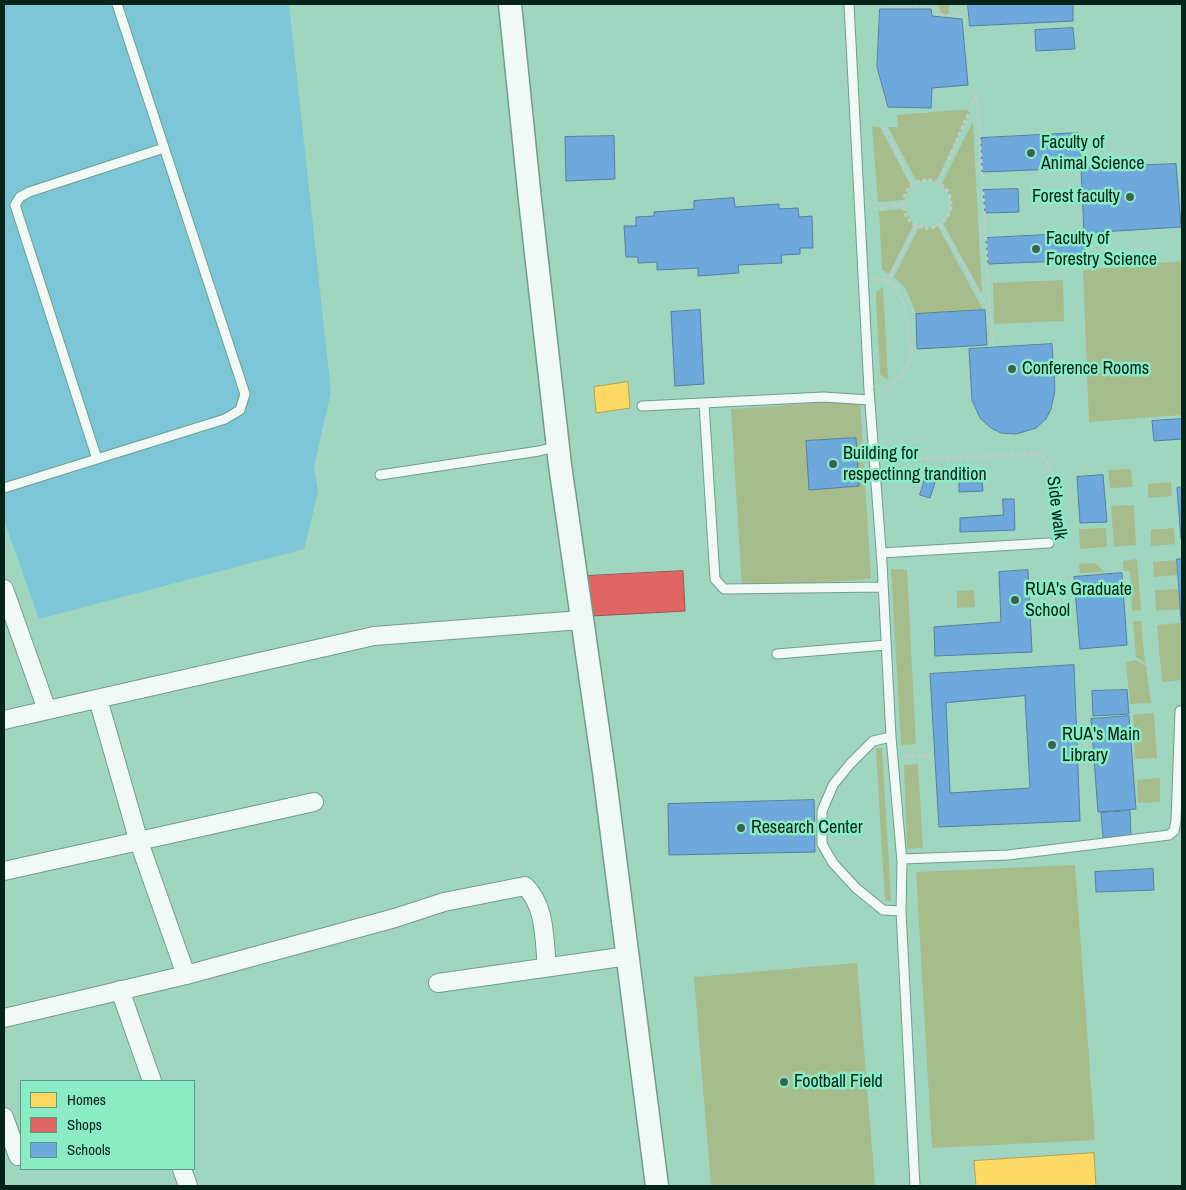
<!DOCTYPE html>
<style>
body{margin:0}
#map{position:relative;width:1186px;height:1190px;overflow:hidden;background:#a0d5c0;font-family:"Archivo Narrow",sans-serif}
canvas{display:block}
.frame{position:absolute;inset:0;border:5px solid #042419;pointer-events:none}
.legend{position:absolute;left:20px;top:1080px;width:175px;height:90px;box-sizing:border-box;background:#8aebc4;border:1px solid #549b80;margin:0;padding:6px 9px;list-style:none;font-size:15px;color:#042419}
.legend li{display:flex;align-items:center;gap:10px;height:25px}
.legend b{width:25px;border:1px solid #549b80}
</style>
<div id="map">
<canvas width="1186" height="1190"></canvas>
<div class="frame"></div>
<ul class="legend">
<li><b style="height:14px;background:#ffd966"></b>Homes</li>
<li><b style="height:14px;background:#e06666"></b>Shops</li>
<li><b style="height:14px;background:#6fa8dc"></b>Schools</li>
</ul>
</div>
<script>
const g = document.querySelector('canvas').getContext('2d');
g.lineJoin = 'round';
function paint(path, color) {
  g.fillStyle = color;
  g.fill(path, 'evenodd');
}
function strokePath(path, color, width, dash) {
  g.strokeStyle = color;
  g.lineWidth = width;
  g.lineCap = dash ? 'butt' : 'round';
  g.setLineDash(dash || []);
  g.stroke(path);
}
function label(font, color, halo, rows, align = 'center') {
  g.font = font + ' "Archivo Narrow",sans-serif';
  g.lineWidth = 5;
  g.setLineDash([]);
  g.textBaseline = 'middle';
  g.strokeStyle = halo;
  g.fillStyle = color;
  for (const [text, x, y, turn = 0] of rows) {
    g.save();
    g.translate(x, y);
    g.rotate((+turn || 0) * Math.PI / 180);
    g.textAlign = isNaN(turn) ? turn : align;
    if (halo) g.strokeText(text, 0, 0);
    g.fillText(text, 0, 0);
    g.restore();
  }
}
const green = new Path2D(`
 M937 4H949V14L942 15Z
 M972 109 936 182 926 180 917 182 888 127H898L897 115Z
 M973 121 982 294 943 223C955 211 953 195 941 185Z
 M872 126 880 127 911 186 904 200 878 202Z
 M904 209 914 224 889 274 882 270 879 211Z
 M938 226 983 310 916 314 906 289 894 277 919 227Z
 M1182 261V415L1089 422 1083 270Z
 M1063 280 1064 321 994 324 993 283Z
 M883 287 888 378 887 380 880 374 876 303V292Z
 M860 400 871 579 742 588 731 409Z
 M1131 469 1133 487 1110 488 1108 470Z
 M1171 482 1172 496 1148 498V484Z
 M1134 505 1136 545 1114 547 1111 506Z
 M1106 528 1107 547 1080 549 1079 529Z
 M1174 528 1175 544 1151 546V530Z
 M1137 559 1141 610 1132 611 1130 571H1123V561Z
 M1176 560 1177 575 1154 577 1153 562Z
 M1095 563 1105 572 1080 573 1079 564Z
 M891 569 907 570 916 744 901 745Z
 M1179 589 1180 609 1156 611 1155 590Z
 M974 590 975 607 957 608V591Z
 M1133 621H1141L1145 663 1136 657Z
 M1181 623 1182 680 1162 682 1157 625Z
 M1136 660 1146 666 1151 703 1130 704 1126 662Z
 M1154 713 1157 758 1135 759 1133 715Z
 M876 748H882L891 901H885Z
 M918 764 923 848 907 849 904 765Z
 M1160 778V802L1138 803 1137 780Z
 M857 963 875 1186H711L694 977Z`);
const forest = new Path2D(`
 M1075 865 1095 1140 932 1148 916 872Z`);
const water = new Path2D(`
 M4 4H289L331 392 314 466 318 492 304 549 39 619 4 520Z`);
const homes = new Path2D(`
 M628 382 630 408 596 413 594 387Z
 M1094 1153 1096 1186H976L974 1161Z`);
const shops = new Path2D(`
 M683 571 685 611 592 616 587 576Z`);
const schools = new Path2D(`
 M968 4H1073V21L970 26Z
 M880 9H931L932 16 962 19 968 85 932 88 931 108 888 107 877 67Z
 M1073 28 1075 49 1036 51 1035 30Z
 M1079 133 1081 168 982 172 981 138Z
 M614 136 615 179 566 181 565 137Z
 M1176 164 1181 227 1084 233 1081 168Z
 M1018 189 1019 212 985 213 983 190Z
 M734 198 735 207 779 204V209L798 208 799 217 812 216 813 248H800V254L781 255 782 263 738 265 739 273 698 276V268L657 270V262L638 263V257H626L624 226H636V217L654 216V212L694 209V201Z
 M1084 233 1086 260 988 264 986 238Z
 M700 310 704 384 675 386 671 312Z
 M985 310 987 345 917 349 916 314Z
 M1052 344 1055 390 1051 409 1046 419 1036 428 1016 434 1001 433 991 428 980 418 972 400 969 349Z
 M1182 419V439L1154 441 1152 421Z
 M856 438 859 486 809 490 806 441Z
 M927 472 937 476 930 498 920 495Z
 M1103 475 1107 522 1080 523 1077 477Z
 M982 480 983 491 959 492V481Z
 M1182 487V539H1181L1177 488Z
 M1003 499H1014L1015 530 960 532V518L1003 515Z
 M1177 559H1182V633Z
 M1028 570 1032 652 935 656 934 627 1001 622 999 572Z
 M1122 573 1127 645 1080 649 1074 577Z
 M1074 665 1080 821 939 827 930 674ZM1025 696 1030 788 950 793 946 703Z
 M1127 690 1129 714 1093 716 1092 691Z
 M1129 716 1136 809 1098 812 1091 719Z
 M814 800 815 852 669 855 668 804Z
 M1130 811 1131 836 1103 838 1101 813Z
 M1153 869 1154 890 1096 892 1095 872Z`);
const path = new Path2D(`
 M890 4V6H933L935 14 962 16V4
 M884 126 913 185
 M903 204a24 24 0 1 1 48 0a24 24 0 1 1-48 0Z
 M938 183 977 94 992 345
 M873 209 903 205
 M941 225 989 311
 M875 278C905 282 906 312 908 335 909 344 911 354 909 362 905 372 893 387 883 388
 M887 283 916 226
 M887 460 1040 454C1061 476 1057 506 1060 535
 M904 757 929 756`);
const service = new Path2D(`
 M849 4 869 390 882 563 891 737 902 862 901 911 915 1186
 M704 403 715 579 724 589 883 587
 M642 406 824 397 869 400
 M97 459 15 205 20 197 29 192 164 148
 M380 475 539 451 558 446
 M4 488 225 419 240 410 245 394 117 4
 M881 553 1049 543
 M777 654 886 645
 M891 737 873 741 850 764 833 785 822 811V844L833 863 856 888 883 910 901 911
 M902 859 1008 855 1169 835 1174 831 1176 821 1180 711`);
const minor = new Path2D(`
 M4 589 47 710
 M98 699 139 842 186 975
 M4 720 374 636 581 620
 M4 871 314 802
 M438 983 628 956
 M120 990 152 1081
 M4 1018 186 975 395 918 444 902 525 886C546 906 544 940 547 967
 M4 1117 18 1156
 M182 1169 188 1186`);
const tertiary = new Path2D(`
 M510 4 530 200 560 465 604 772 657 1186`);
const markers = [
 [1031,153,5,"#3b6253"],
 [1130,197,5,"#3b6253"],
 [1036,249,5,"#3b6253"],
 [1012,369,5,"#3b6253"],
 [833,464,5,"#3b6253"],
 [1015,600,5,"#3b6253"],
 [1052,745,5,"#3b6253"],
 [741,828,5,"#3b6253"],
 [784,1082,5,"#3b6253"]
];
const poiNames = [
 ["Faculty of",1041,143],
 ["Animal Science",1041,164],
 ["Forest faculty",1120,197,"right"],
 ["Faculty of",1046,239],
 ["Forestry Science",1046,260],
 ["Conference Rooms",1022,369],
 ["Building for",843,454],
 ["respectinng trandition",843,475],
 ["RUA's Graduate",1025,590],
 ["School",1025,611],
 ["RUA's Main",1062,735],
 ["Library",1062,756],
 ["Research Center",751,828],
 ["Football Field",794,1082]
];
const streetNames = [
 ["Side walk",1056,508,83]
];
paint(green, '#a6bc8d');
paint(forest, '#a6bc8b');
paint(water, '#7cc6d7');
paint(homes, '#ffd966');
strokePath(homes, '#b4a34f', 1);
paint(shops, '#e06666');
strokePath(shops, '#9e524f', 1);
paint(schools, '#6fa8dc');
strokePath(schools, '#4f80a2', 1);
strokePath(service, '#719d8d', 11);
strokePath(minor, '#719d8d', 20);
strokePath(tertiary, '#719d8d', 25);
strokePath(path, '#bdcdc7', 3, [4, 2.5]);
strokePath(service, '#f1f9f6', 9);
strokePath(minor, '#f1f9f6', 18);
strokePath(tertiary, '#f1f9f6', 22);
for (const [x, y, r, color] of markers) {
  const dot = new Path2D();
  dot.arc(x, y, r, 0, 2 * Math.PI);
  g.fillStyle = color;
  g.fill(dot);
  strokePath(dot, '#8aebc4', 2);
}
label('18px', '#042419', '#8aebc4', poiNames, 'left');
label('18px', '#042419', '#8aebc4', streetNames);
</script>
